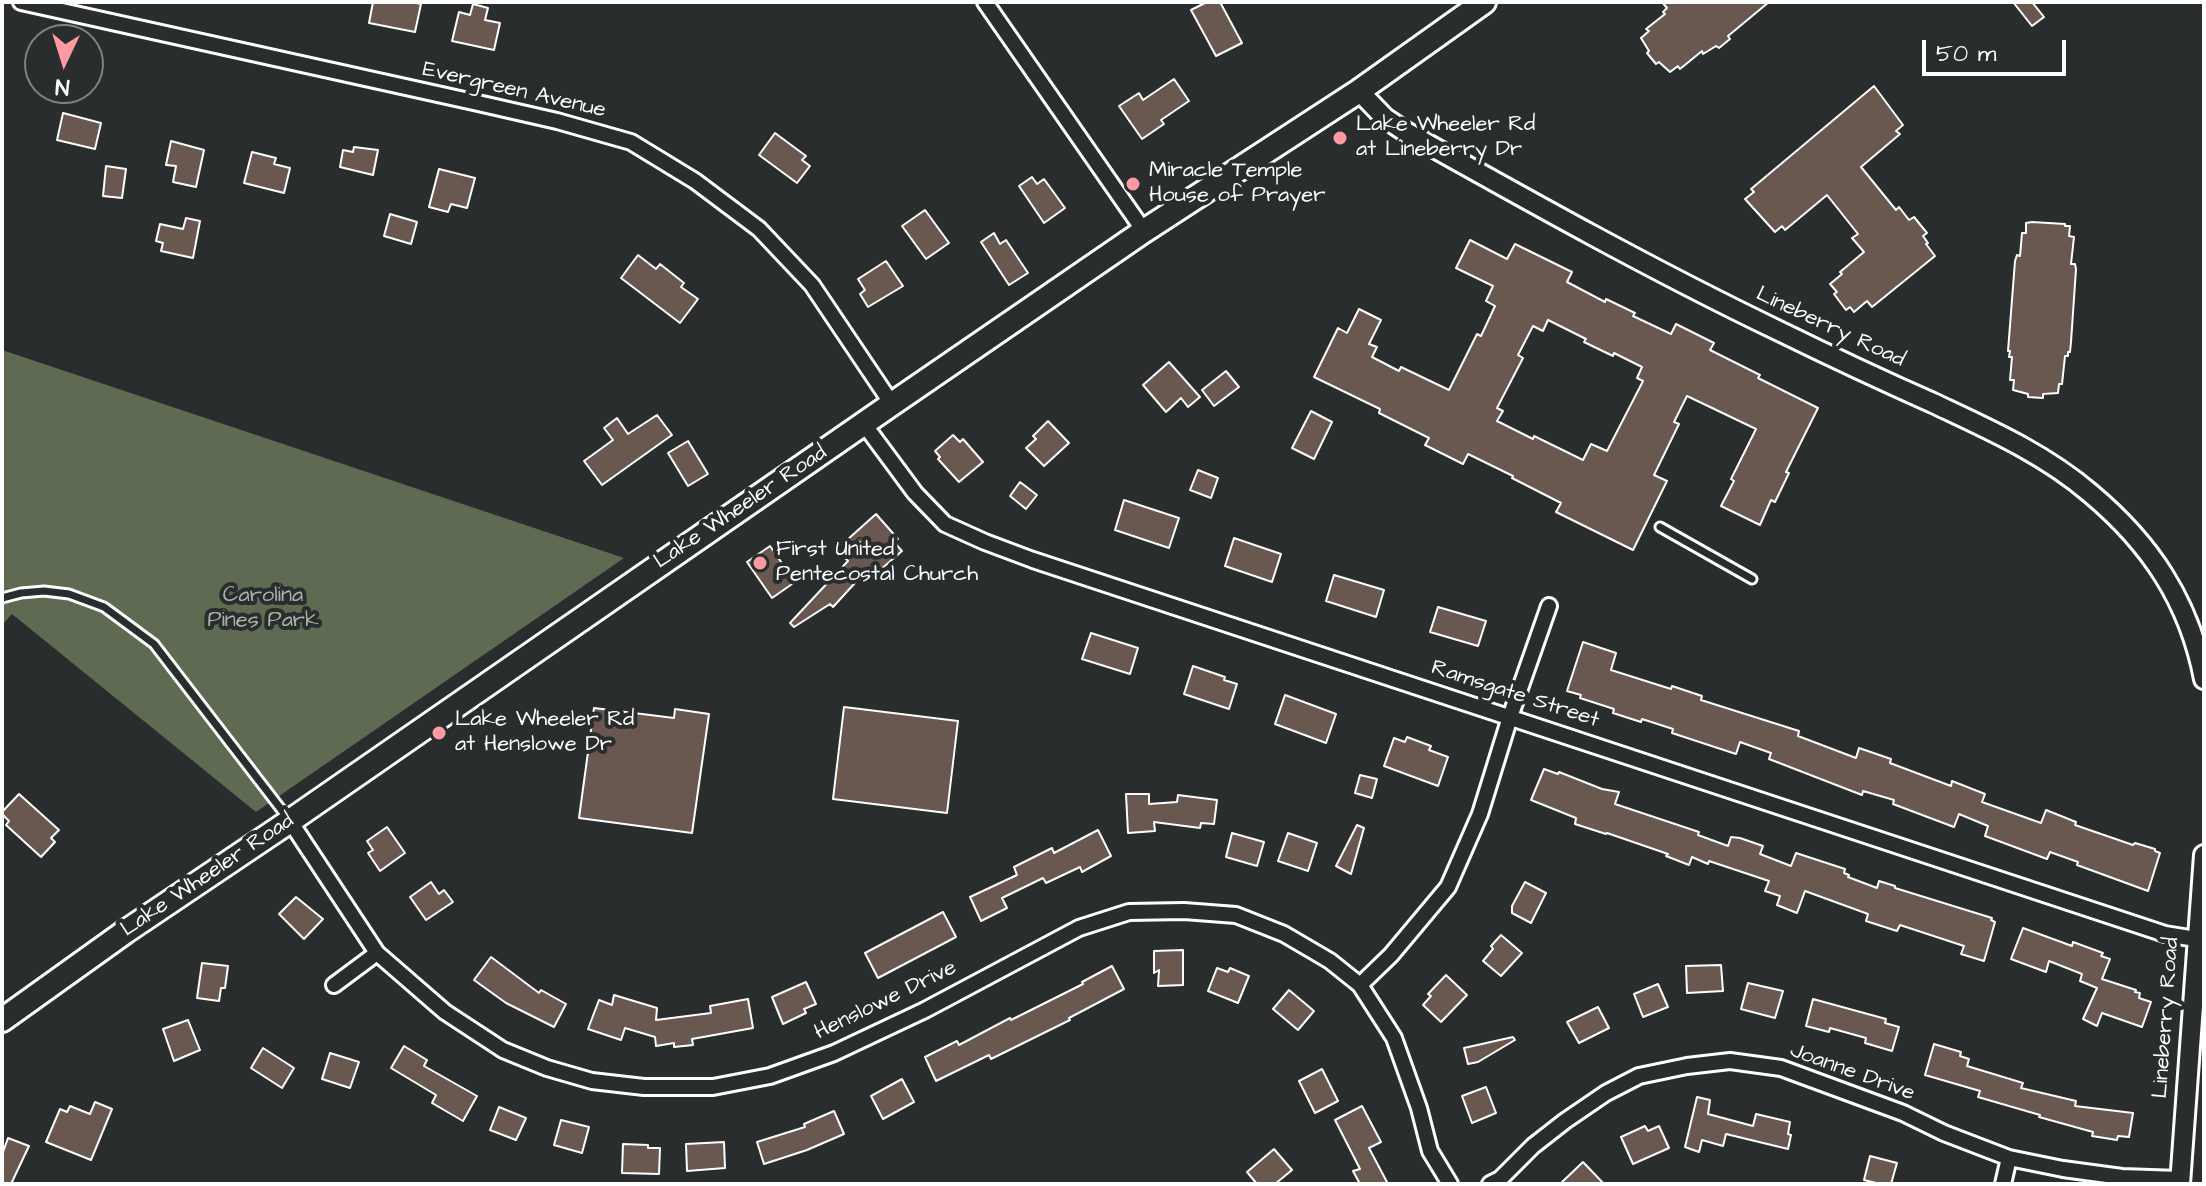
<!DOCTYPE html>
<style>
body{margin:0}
#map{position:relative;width:2206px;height:1186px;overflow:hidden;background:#2a2d2e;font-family:"Architects Daughter",sans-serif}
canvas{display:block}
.frame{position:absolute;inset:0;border:4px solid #fff;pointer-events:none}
.north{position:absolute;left:24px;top:24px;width:80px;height:80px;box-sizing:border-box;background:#2a2d2e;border:2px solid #7f8182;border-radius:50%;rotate:184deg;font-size:22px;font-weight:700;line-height:32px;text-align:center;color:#fff}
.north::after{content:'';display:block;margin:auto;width:28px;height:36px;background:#ff9aa2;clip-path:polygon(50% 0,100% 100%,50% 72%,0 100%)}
.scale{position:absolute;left:1922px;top:40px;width:144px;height:36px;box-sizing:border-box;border:4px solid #fff;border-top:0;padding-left:10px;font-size:24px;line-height:28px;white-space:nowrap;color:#fff;-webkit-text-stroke:6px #2a2d2e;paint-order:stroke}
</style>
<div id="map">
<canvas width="2206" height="1186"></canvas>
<div class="frame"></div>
<div class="north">N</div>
<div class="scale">50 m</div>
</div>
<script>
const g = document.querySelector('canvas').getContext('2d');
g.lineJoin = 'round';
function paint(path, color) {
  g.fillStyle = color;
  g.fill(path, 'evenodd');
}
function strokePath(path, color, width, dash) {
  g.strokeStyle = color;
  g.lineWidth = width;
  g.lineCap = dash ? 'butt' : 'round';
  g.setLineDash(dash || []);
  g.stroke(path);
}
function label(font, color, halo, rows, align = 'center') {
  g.font = font + ' "Architects Daughter",sans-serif';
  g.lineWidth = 8;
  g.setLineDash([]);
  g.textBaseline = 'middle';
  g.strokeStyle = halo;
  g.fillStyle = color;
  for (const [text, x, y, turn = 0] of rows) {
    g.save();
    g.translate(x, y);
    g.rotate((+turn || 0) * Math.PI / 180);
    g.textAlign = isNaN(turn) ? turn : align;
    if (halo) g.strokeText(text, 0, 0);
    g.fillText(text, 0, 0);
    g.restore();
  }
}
const green = new Path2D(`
 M2 350 624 558 256 812 12 614 2 625Z`);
const building = new Path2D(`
 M373 2H411L421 4 415 32 369 23Z
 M1207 2H1220L1242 43 1216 56 1191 10Z
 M1662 2H1769L1728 36 1730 39 1719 48 1716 46 1703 54 1702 51 1680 69 1678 66 1670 72 1659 62 1656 64 1647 53 1649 51 1641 38 1649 31 1646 29 1665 14 1663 12 1667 8Z
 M2013 2H2032L2044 17 2032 26Z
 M473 4 488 8 485 20 500 23 494 50 452 41 459 12 470 15Z
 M1174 79 1189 101 1161 120 1164 124 1142 139 1119 106 1139 93 1143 100Z
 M1874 86 1903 125 1896 131 1900 134 1861 167 1896 210 1899 207 1909 220 1914 217 1927 233 1923 236 1928 243 1926 244 1935 256 1872 307 1867 301 1854 312 1850 307 1846 310 1834 294 1837 292 1830 284 1842 274 1840 272 1864 252 1852 238 1858 234 1827 195 1785 230 1782 226 1775 232 1745 199 1754 192 1751 189Z
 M63 113 101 123 95 149 57 140Z
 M775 133 806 156 802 160 810 166 797 183 759 155Z
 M171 141 204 150 196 187 173 182 176 166 166 165Z
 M354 147 378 150 373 175 340 167 343 150 353 152Z
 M252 152 276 158 274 164 290 168 284 193 244 183Z
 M106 166 126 169 122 198 103 196Z
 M439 169 475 178 467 208 451 204 448 212 429 207Z
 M1032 177 1037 184 1044 179 1065 208 1044 223 1019 186Z
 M925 210 949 243 926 259 902 226Z
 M390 214 417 222 411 244 384 236Z
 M186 218 200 221 193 258 161 251 163 243 156 241 160 224 183 229Z
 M2032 222 2065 224V226H2070L2069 236 2074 237 2071 264H2075L2076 269 2071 342 2070 352H2068V356H2065L2062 384H2059L2058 393 2043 394V398L2028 397V394L2013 390 2014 380H2010L2012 357H2009L2010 351H2008L2015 261 2017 255 2020 256 2022 233H2026V223Z
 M994 233 1000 244 1006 240 1028 273 1009 285 981 242Z
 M1470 240 1507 259 1515 244 1572 272 1567 282 1605 302 1606 299 1635 313 1633 316 1671 334 1676 324 1714 343 1710 350 1760 375 1758 378 1818 408 1786 472 1789 473 1775 502 1771 500 1760 525 1721 506 1734 481 1731 479 1756 429 1687 396 1674 422 1679 424 1654 475 1667 481 1633 550 1556 512 1561 503 1512 478 1513 476 1468 454 1463 464 1425 445 1429 438 1379 413 1380 409 1314 377 1338 328 1347 333 1359 309 1381 320 1369 344 1377 347 1372 357 1399 371 1401 367 1449 390 1477 334 1481 336 1495 306 1486 301 1493 286 1456 268ZM1548 320 1586 339 1584 342 1613 356 1614 353 1642 367 1637 378 1643 381 1607 451 1591 444 1583 460 1534 436 1533 439 1497 421 1503 411 1497 408 1523 358 1518 355 1533 326 1543 331Z
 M638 255 656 269 660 264 684 283 681 287 698 299 680 323 621 278Z
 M886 261 903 286 868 307 860 294 865 290 858 279Z
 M1169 362 1200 397 1188 407 1181 398 1166 412 1143 385Z
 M1226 371 1239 387 1214 406 1202 390Z
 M1311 411 1332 422 1314 459 1292 448Z
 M657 415 672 435 602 485 584 461 613 440 604 428 617 418 628 434Z
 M1048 421 1069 443 1044 466 1026 448 1036 439 1033 436Z
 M953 435 960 442 963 439 983 462 959 482 938 459 940 457 935 451Z
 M688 441 708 474 688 486 668 453Z
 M1198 470 1218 478 1211 498 1190 490Z
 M1020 482 1037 495 1026 509 1010 496Z
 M1124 500 1179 518 1169 548 1115 530Z
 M876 514 898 539 894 542 902 551 871 578 865 572 833 607 830 604 794 627 790 623 848 561 837 549Z
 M1234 538 1281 554 1272 582 1225 566Z
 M770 546 795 582 772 598 747 562Z
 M1334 575 1384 590 1376 617 1326 601Z
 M1438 607 1486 621 1478 646 1430 632Z
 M1091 633 1138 648 1130 674 1082 659Z
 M1583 642 1616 653 1611 670 1671 689 1672 686 1702 696 1701 700 1799 731 1798 736 1856 758 1859 748 1891 759 1890 763 1951 786 1952 781 1985 794 1982 802 2041 823 2046 810 2076 822 2075 825 2133 845 2135 843 2155 849V851L2160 853 2148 891 2077 865 2078 862 2050 852 2047 859 1985 836 1988 826 1959 814 1954 827 1893 804 1894 800 1863 791 1862 795 1769 759 1771 753 1740 742 1736 754 1672 733 1673 729 1642 719 1641 722 1613 713 1614 709 1580 698 1581 695 1567 691Z
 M1193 666 1225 677 1224 680 1237 684 1229 709 1184 694Z
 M1285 695 1336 714 1326 743 1275 724Z
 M844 707 958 721 947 813 833 799Z
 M594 708 674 718 675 709 709 714 692 833 579 818Z
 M1407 737 1431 746 1429 750 1448 757 1438 786 1384 766 1394 738 1405 742Z
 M1544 769 1558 774 1559 772 1602 789 1619 792 1615 804 1699 832 1698 835 1728 846 1731 837 1740 838 1763 846 1760 854 1791 866 1796 853 1845 869 1844 873 1849 875 1848 877 1877 888 1879 881 1895 886V888L1992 918 1991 920 1995 922 1984 961 1961 954 1964 946 1900 925 1897 931 1866 921 1868 914 1805 891 1797 913 1777 905 1780 896 1765 891 1769 881 1709 861 1708 864 1692 857 1689 865 1666 856 1668 854 1607 833 1606 834 1575 824 1576 818 1531 800Z
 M1360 775 1377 779 1372 798 1355 793Z
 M19 794 59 830 51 838 55 842 41 857 6 825 9 821 2 814V812Z
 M1126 794H1149V804L1177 802 1178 795 1217 800 1214 824 1201 823 1200 828 1154 822 1155 831 1128 833Z
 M1357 825 1364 828 1351 874 1336 866Z
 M387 827 405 853 380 871 368 853 373 850 367 841Z
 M1098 830 1111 856 1082 872 1080 867 1046 883 1043 878 1002 898 1007 908 981 921 970 897 1017 875 1014 867 1052 848 1054 853Z
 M1232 833 1264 842 1257 866 1226 857Z
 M1288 833 1317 843 1308 871 1278 861Z
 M431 882 439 894 444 890 453 902 426 920 410 897Z
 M1525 882 1546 893 1531 923 1512 913V906Z
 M296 897 323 919 304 939 279 914Z
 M943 912 956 937 878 978 865 953Z
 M2023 928 2072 946 2073 942 2103 953 2101 956 2110 959 2102 979 2136 990 2135 992 2140 993 2139 998 2151 1002 2142 1027 2102 1013 2097 1026 2083 1019 2097 988 2080 981 2082 974 2049 961 2046 972 2011 959Z
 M1501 935 1522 953 1501 976 1483 961 1493 949 1491 946Z
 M1183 950V985L1158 986 1159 970 1154 973V951Z
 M491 957 539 993 541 990 566 1004 554 1027 506 1003 474 980Z
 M202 963 228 966 225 988H221L219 1001 197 998Z
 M1721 965 1723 991 1687 993 1686 966Z
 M1112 966 1124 989 1069 1018 1070 1020 991 1059 989 1055 936 1081 925 1057 957 1041 959 1045 1010 1018 1011 1020 1083 984 1082 982Z
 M1217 968 1228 972 1230 968 1249 976 1238 1003 1208 991Z
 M1446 975 1467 995 1441 1022 1423 1005 1431 996 1428 994Z
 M806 982 816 1004 804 1009 806 1013 783 1024 772 997Z
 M1748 983 1783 991 1775 1018 1741 1009Z
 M1658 984 1668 1007 1643 1017 1634 994Z
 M1289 990 1314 1011 1298 1030 1273 1009Z
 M614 995 657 1008 656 1020 711 1013 710 1006 748 999 753 1028 692 1039 693 1045 674 1047V1043L656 1046 655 1037 625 1028 621 1040 588 1029 599 1000 612 1005Z
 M1813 999 1886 1019 1885 1023 1899 1027 1892 1051 1865 1043 1866 1038 1830 1028 1829 1032 1806 1026Z
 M1598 1007 1609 1028 1579 1043 1567 1022Z
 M188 1020 200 1050 174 1061 163 1029Z
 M1513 1037 1515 1040 1478 1062 1468 1064 1464 1048Z
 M1934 1044 1961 1052 1960 1056 1969 1059 1967 1066 2023 1083 2021 1088 2076 1101 2075 1106 2133 1113 2129 1137 2118 1136 2117 1140 2092 1136 2093 1132 2039 1117 2040 1115 1978 1097 1980 1091 1925 1075Z
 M404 1046 427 1060 424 1066 477 1096 463 1121 432 1103 436 1095 391 1068Z
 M263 1048 294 1068 282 1088 251 1068Z
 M330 1053 359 1062 350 1088 322 1079Z
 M1322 1069 1338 1101 1315 1113 1299 1081Z
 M902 1079 914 1102 883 1119 871 1096Z
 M1486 1087 1496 1113 1472 1123 1462 1096Z
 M1697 1097 1710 1100 1708 1114 1753 1126 1756 1114 1790 1122 1788 1134 1791 1135 1788 1149 1726 1134 1723 1146 1702 1140 1699 1152 1685 1147Z
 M95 1102 112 1109 91 1160 46 1142 60 1109 67 1112 70 1106 90 1114Z
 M1362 1106 1381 1142 1369 1148 1388 1184H1360L1353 1171 1360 1169 1335 1120Z
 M499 1107 526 1118 516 1140 490 1130Z
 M834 1111 844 1134 807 1150 764 1164 757 1142 805 1127 804 1124Z
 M561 1120 589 1127 582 1153 554 1145Z
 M1645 1126 1648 1131 1659 1126 1669 1148 1633 1164 1621 1137Z
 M8 1138 29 1146 11 1184H2V1155Z
 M724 1142 725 1168 687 1171 686 1144Z
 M623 1144 648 1145V1148H660L659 1174 622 1173Z
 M1274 1149 1292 1170 1275 1184H1257L1247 1172Z
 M1870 1156 1897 1163 1891 1184H1880L1864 1180Z
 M1583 1162 1604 1184H1560Z`);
const service = new Path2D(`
 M1660 527 1752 579
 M2 598 21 593 44 591 69 594 104 607 154 644 287 817`);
const minor = new Path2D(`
 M21 2 478 103 557 121 631 142 695 181 759 229 812 285 892 404
 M985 2 1144 231
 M864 424 915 493 945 524 985 542 1033 560 2165 934 2196 939
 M290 821 377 953 445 1012 503 1050 547 1068 592 1081 644 1087H713L770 1076 834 1053 925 1010 1079 928 1129 912 1184 911 1236 915 1284 934 1330 961 1360 985 1394 1038 1419 1108 1430 1151 1450 1184
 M334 985 377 953
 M1360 985 1391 955 1448 887 1480 814 1510 717 1549 606
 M1490 1184 1500 1179 1533 1146 1565 1121 1606 1093 1639 1076 1687 1066 1730 1061 1781 1068 1903 1113 1944 1133 2009 1158 2063 1169 2122 1177 2179 1179
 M2003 1184 2009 1158`);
const tertiary = new Path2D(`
 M1359 91 1385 118 1406 132C1529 201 1652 270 1779 331 1830 356 1881 380 1933 403 1988 429 2043 453 2090 493 2150 543 2189 601 2204 679
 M2180 1184 2204 855`);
const secondary = new Path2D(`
 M2 1020 125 932 290 821 892 404 1144 231 1359 91 1484 2`);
const markers = [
 [1340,138,8,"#ff9aa2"],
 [1133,184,8,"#ff9aa2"],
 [760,563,8,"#ff9aa2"],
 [439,733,8,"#ff9aa2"]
];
const streetNames = [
 ["Evergreen Avenue",514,91,13],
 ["Lineberry Road",1830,328,25],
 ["Lake Wheeler Road",741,508,-34],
 ["Ramsgate Street",1515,695,18],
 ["Lake Wheeler Road",208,876,-34],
 ["Henslowe Drive",886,1001,-26],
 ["Lineberry Road",2167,1018,-86],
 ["Joanne Drive",1852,1073,20]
];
const poiNames = [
 ["Lake Wheeler Rd",1356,125],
 ["at Lineberry Dr",1356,150],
 ["Miracle Temple",1149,171],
 ["House of Prayer",1149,196],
 ["First United",776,550],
 ["Pentecostal Church",776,575],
 ["Lake Wheeler Rd",455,720],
 ["at Henslowe Dr",455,745]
];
const parkNames = [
 ["Carolina",263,596],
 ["Pines Park",263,621]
];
paint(green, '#5e6b52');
paint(building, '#685850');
strokePath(building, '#fff', 2);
strokePath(service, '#fff', 13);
strokePath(minor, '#fff', 20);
strokePath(tertiary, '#fff', 24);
strokePath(secondary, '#fff', 28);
strokePath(service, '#2a2d2e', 7);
strokePath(minor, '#2a2d2e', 14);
strokePath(tertiary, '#2a2d2e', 18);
strokePath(secondary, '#2a2d2e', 22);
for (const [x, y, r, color] of markers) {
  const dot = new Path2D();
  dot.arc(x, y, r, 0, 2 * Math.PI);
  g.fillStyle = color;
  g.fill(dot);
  strokePath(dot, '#2a2d2e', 3);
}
label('22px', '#fff', '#2a2d2e', streetNames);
label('22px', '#fff', '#2a2d2e', poiNames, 'left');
label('22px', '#aeb5a8', '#2a2d2e', parkNames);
</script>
